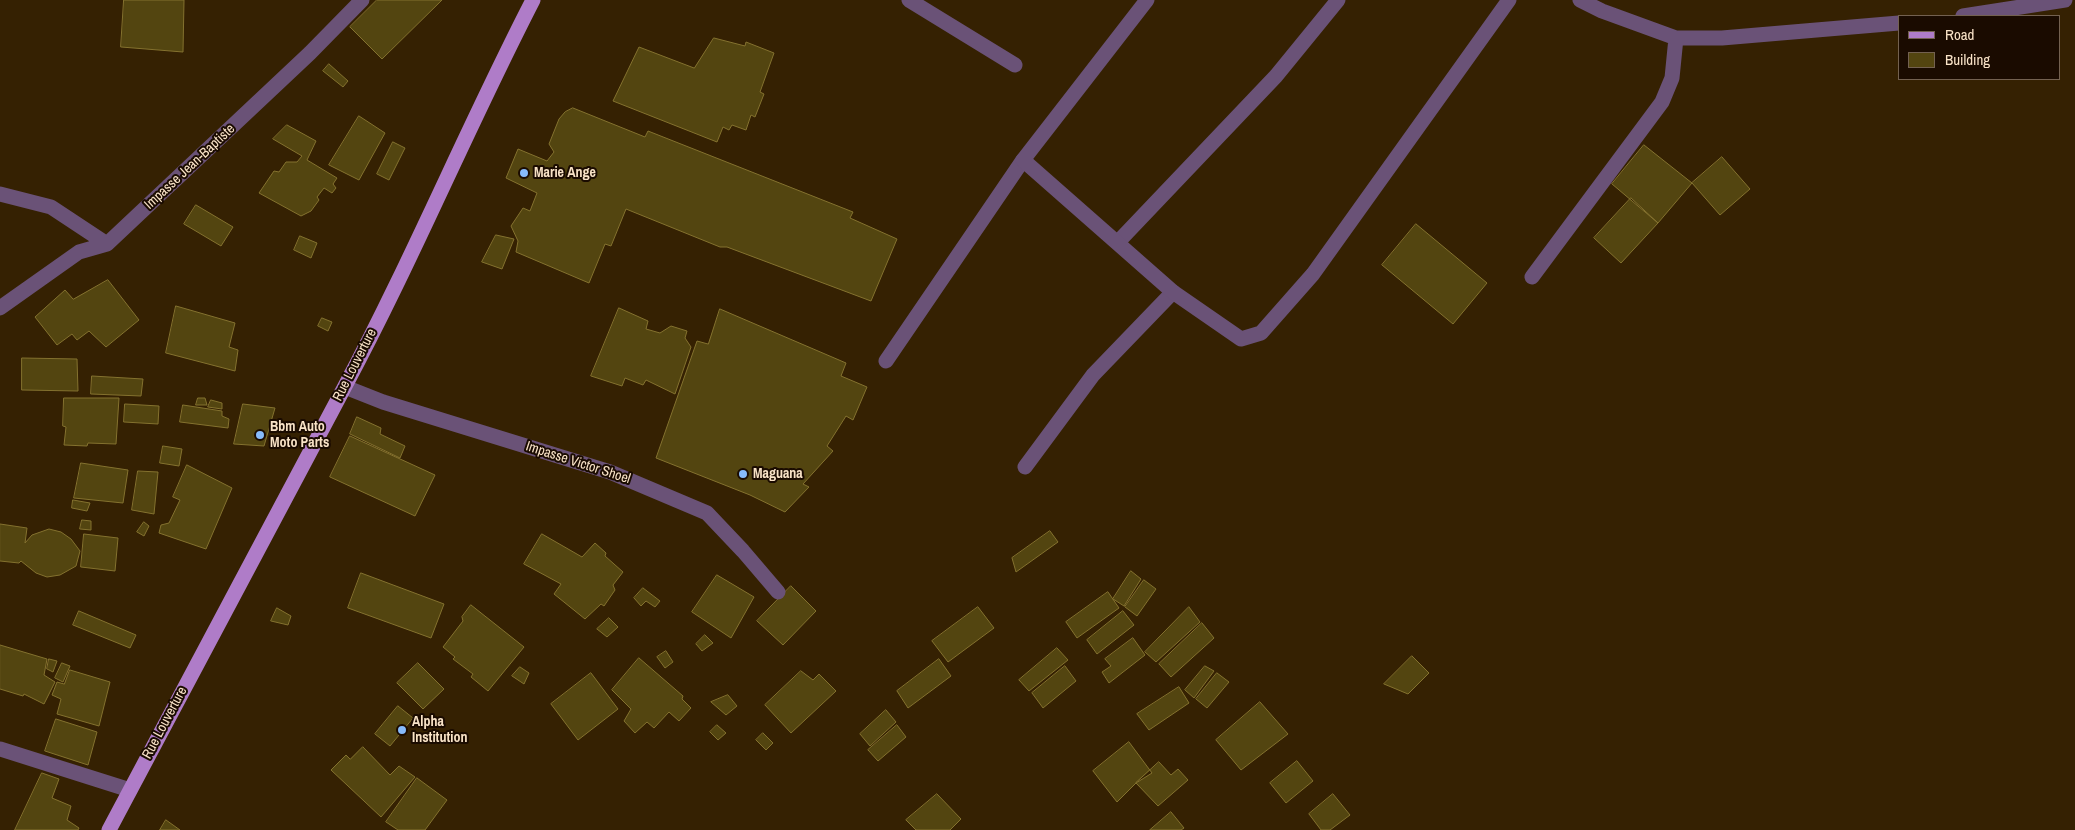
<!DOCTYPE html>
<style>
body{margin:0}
#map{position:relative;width:2075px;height:830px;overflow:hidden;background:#352102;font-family:"Archivo Narrow",sans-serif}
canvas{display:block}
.legend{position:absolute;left:1898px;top:15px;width:162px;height:65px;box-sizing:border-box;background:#1a0b00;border:1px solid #736150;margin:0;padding:6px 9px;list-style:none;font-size:15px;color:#f9e3c7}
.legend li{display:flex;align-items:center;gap:10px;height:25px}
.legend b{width:25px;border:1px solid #736150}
</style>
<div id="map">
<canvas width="2075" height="830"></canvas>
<ul class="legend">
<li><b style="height:6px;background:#af7cc8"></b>Road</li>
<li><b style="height:14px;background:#534510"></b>Building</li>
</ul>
</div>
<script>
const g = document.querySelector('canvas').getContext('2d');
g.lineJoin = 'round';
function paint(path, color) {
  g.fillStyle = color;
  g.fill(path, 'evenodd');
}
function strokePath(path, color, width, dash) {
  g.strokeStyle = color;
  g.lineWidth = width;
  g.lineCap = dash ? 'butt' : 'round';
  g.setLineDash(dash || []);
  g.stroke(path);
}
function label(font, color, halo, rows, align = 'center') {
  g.font = font + ' "Archivo Narrow",sans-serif';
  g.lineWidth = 4;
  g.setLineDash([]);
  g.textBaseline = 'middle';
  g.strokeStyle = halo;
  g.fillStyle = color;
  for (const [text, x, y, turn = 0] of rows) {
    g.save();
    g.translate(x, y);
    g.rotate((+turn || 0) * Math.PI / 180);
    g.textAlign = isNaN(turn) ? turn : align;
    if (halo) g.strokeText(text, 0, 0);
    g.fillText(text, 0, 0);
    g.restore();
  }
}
const building = new Path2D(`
 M124 0H184L183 52 121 47Z
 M377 0H442L382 59 350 27Z
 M714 38 745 46 746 42 774 53 760 92 764 94 755 117 751 115 746 130 732 125 729 130 723 127 717 142 613 101 639 47 694 68Z
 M329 64 348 81 343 87 323 71Z
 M573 108 645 137 648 131 853 212 850 218 897 239 871 301 727 247H720L626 209 611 246 605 244 589 283 516 252 518 241 511 226 523 208 530 211 537 193 506 178 518 149 547 161 554 152 549 144 559 119 565 112Z
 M359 116 385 133 359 180 329 165Z
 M287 125 316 141 307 160 337 178 333 184 336 188 332 193 324 188 317 197 319 200 311 211 301 216 259 193 274 171 279 172 286 162H297L302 156 273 139Z
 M393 142 405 148 389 180 377 174Z
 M1644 145 1692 183 1658 223 1612 184Z
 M1722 157 1750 189 1720 215 1692 183Z
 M1631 198 1658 223 1621 263 1594 238Z
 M196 205 233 227 221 246 184 224Z
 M1416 224 1487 283 1453 324 1382 265Z
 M496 235 514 239 502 269 482 262Z
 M300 236 317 243 311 258 294 250Z
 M108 280 139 320 106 347 89 331 77 340 72 334 57 345 35 317 65 290 73 299Z
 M176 306 235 323 229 347 238 350 235 371 166 353Z
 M619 308 648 321 646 329 660 333 671 326 687 331 685 338 691 347 675 394 646 380 643 385 625 378 622 386 591 376Z
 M720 309 846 363 841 376 867 387 853 420 846 416 827 446 833 451 803 484 809 487 785 512 750 495 656 458 697 341 708 344Z
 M322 318 332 322 328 331 318 326Z
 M22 358 77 359 78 391 22 390Z
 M92 376 143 379 141 396 91 394Z
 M64 398H119L116 444 88 443 87 446 64 445 66 427 63 426Z
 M198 398H205L207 405H196Z
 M211 400 222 403V409L208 407Z
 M125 404 159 406 158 424 124 422Z
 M243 404 275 408 264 446 234 444Z
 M183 405 222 411V416L229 419 228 428 180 422Z
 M357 417 381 428 380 434 405 446 400 458 350 434Z
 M350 436 435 475 415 516 330 477Z
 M163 446 182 449 179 466 160 463Z
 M81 463 128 470 123 503 74 498Z
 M187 465 232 488 206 549 159 533 161 525 169 523 180 500 173 497Z
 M138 471 158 472 154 514 132 510Z
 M73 500 90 503 87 511 72 508Z
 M82 520 91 521V530L80 529Z
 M144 522 149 526 144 536 137 532Z
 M0 524 27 528 25 543 32 535 49 529 61 532 71 539 80 551 76 566 60 575 47 577 36 573 21 561 19 563 0 561Z
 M1050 531 1058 542 1016 572 1012 558Z
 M84 534 118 538 115 571 81 567Z
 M542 534 582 557 595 543 606 553 605 556 623 572 613 585 615 590 604 606 601 604 585 619 554 594 561 584 524 564Z
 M1131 571 1141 579 1124 606 1113 599Z
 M361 573 444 604 431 638 348 608Z
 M717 575 754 597 731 638 692 612Z
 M1144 580 1156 589 1137 616 1125 607Z
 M791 586 816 611 783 645 757 621Z
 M643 588 660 601 655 607 646 601 641 606 634 598Z
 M1108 592 1119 608 1077 638 1066 622Z
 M471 605 524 647 488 691 471 677 473 674 453 659 455 657 443 647 463 621 462 617Z
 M978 607 994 628 948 662 932 641Z
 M1189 607 1200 622 1156 662 1145 652Z
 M277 608 291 616 288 625 271 621Z
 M79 611 136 635 130 648 73 625Z
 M1123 611 1134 625 1097 654 1087 640Z
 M609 618 618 627 607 637 597 629Z
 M1202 623 1214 638 1171 677 1159 664Z
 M705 635 713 643 702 651 696 644Z
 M1133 638 1145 655 1109 683 1102 672 1111 666 1105 659Z
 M0 645 47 659 44 675 55 682 44 704 24 694 23 696 0 689Z
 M1057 648 1068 660 1029 691 1019 680Z
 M666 651 673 662 665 668 657 657Z
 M1412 656 1429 673 1408 694 1384 684Z
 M639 658 683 696 682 699 691 708 679 721 669 712 654 728 647 722 635 733 624 721 631 709 612 690Z
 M49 659 57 661 53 672 47 669Z
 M939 659 951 676 908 708 897 691Z
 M62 663 70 666 63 682 55 678Z
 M418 663 444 689 423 709 397 683Z
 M1065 666 1076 681 1043 708 1032 693Z
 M1205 666 1214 671 1194 698 1185 690Z
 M520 667 529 673 524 684 512 676Z
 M70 670 110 682 99 726 57 714 61 699 52 695 57 682 64 684Z
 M801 671 813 680 819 674 836 691 791 733 765 705Z
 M591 673 618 709 578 740 551 704Z
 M1217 673 1229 682 1207 708 1196 699Z
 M1179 687 1189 703 1149 730 1137 714Z
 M728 695 737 706 726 715 711 702Z
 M1260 702 1288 734 1241 770 1216 740Z
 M398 706 413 718 390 746 375 734Z
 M886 710 896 722 870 746 860 734Z
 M56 719 97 732 88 765 45 751Z
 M717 725 726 733 718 740 710 732Z
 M897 725 906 737 878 761 868 750Z
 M763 733 773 743 766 750 756 740Z
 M1129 742 1152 773 1136 783 1117 802 1093 771Z
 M363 747 390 775 399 766 415 777 381 817 331 770 346 755 350 759Z
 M1297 761 1313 781 1286 803 1270 783Z
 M1159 762 1171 775 1178 769 1188 780 1158 806 1136 783Z
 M42 773 59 779 52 798 71 806 67 820 79 828 78 830H15Z
 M417 778 447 800 425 830H398L386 822Z
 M937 794 961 819 950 830H916L906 820Z
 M1333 794 1350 815 1330 830H1321L1309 814Z
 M1171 812 1184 828 1181 830H1150Z
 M166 820 180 830H160Z`);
const lane = new Path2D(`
 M909 0 1015 65
 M1118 242 1276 76 1338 0
 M886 361 1023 160
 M345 387 383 402 610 472 707 513 743 551 778 592
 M1025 467 1093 375 1173 292
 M0 749 130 790`);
const street = new Path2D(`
 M1147 0 1023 160 1173 292 1241 339 1261 333 1313 274 1509 0
 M1580 0 1602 11 1676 38H1722L1899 23
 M1963 16 2065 0
 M0 194 51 207 107 244
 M1532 277 1662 102 1672 78 1676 38
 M0 308 79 252 107 244 310 53 362 0`);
const primary = new Path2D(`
 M109 830C187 682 266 535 344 388 412 261 467 128 533 0`);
const markers = [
 [524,173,5,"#87bbfb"],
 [260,435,5,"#87bbfb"],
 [743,474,5,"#87bbfb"],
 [402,730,5,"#87bbfb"]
];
const streetNames = [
 ["Impasse Jean-Baptiste",190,167,-43],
 ["Rue Louverture",355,365,-63],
 ["Impasse Victor Shoel",578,463,18],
 ["Rue Louverture",165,723,-62]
];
const poiNames = [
 ["Marie Ange",534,173],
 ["Bbm Auto",270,427],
 ["Moto Parts",270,443],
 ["Maguana",753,474],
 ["Alpha",412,722],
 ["Institution",412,738]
];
paint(building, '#534510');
strokePath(building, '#84722f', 1);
strokePath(lane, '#6a5277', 15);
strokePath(street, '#6a5277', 15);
strokePath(primary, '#af7cc8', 15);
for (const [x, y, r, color] of markers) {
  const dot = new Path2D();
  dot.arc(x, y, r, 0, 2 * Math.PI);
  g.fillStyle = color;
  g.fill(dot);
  strokePath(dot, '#1a0b00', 2);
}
label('14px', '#f9e3c7', '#1a0b00', streetNames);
label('bold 14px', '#f9e3c7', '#1a0b00', poiNames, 'left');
</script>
